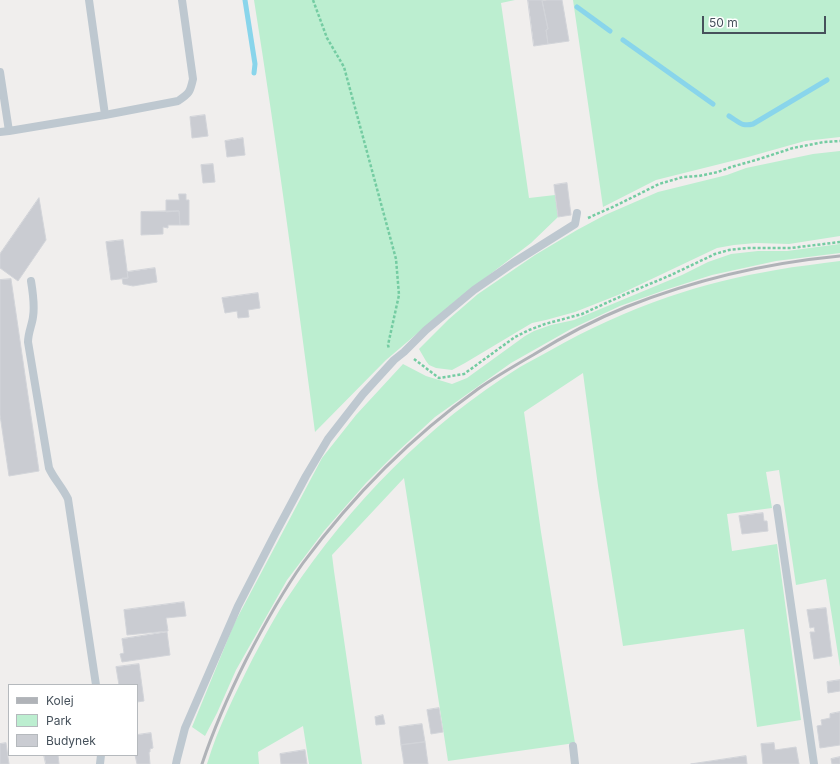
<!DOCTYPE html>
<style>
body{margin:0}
#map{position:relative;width:840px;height:764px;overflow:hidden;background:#f0eeed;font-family:Inter,sans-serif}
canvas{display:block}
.legend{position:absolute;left:8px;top:684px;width:130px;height:72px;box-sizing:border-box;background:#fff;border:1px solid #b5b9bd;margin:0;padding:5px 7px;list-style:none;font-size:12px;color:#46515b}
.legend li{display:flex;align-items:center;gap:8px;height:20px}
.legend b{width:20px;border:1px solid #b5b9bd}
.scale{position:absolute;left:702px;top:16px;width:124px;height:18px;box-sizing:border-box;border:2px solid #46515b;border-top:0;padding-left:5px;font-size:12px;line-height:14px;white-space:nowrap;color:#46515b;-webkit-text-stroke:3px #fff;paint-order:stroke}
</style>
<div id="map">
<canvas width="840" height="764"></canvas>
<ul class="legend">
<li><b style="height:5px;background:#b0b3b8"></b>Kolej</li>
<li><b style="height:11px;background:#bceed0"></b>Park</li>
<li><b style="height:11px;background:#caccd2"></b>Budynek</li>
</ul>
<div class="scale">50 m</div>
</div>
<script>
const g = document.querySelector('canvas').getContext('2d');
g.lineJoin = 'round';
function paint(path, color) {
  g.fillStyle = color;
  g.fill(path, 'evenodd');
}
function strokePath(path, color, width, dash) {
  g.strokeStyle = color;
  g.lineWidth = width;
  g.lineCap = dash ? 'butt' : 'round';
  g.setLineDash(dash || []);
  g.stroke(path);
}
const green = new Path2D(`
 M254 0H515L501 3 529 198 555 195 558 217 531 243 459 298 386 360 315 432C296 288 277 144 254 0Z
 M573 0H840V137L805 141 748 157 656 180 603 207Z
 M840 151V236L789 244 756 243 734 245 717 248 618 295 575 312 546 320 532 323 465 363 452 370 436 368 429 365 426 361 419 349 449 319 478 294 535 255 577 230 605 215 658 192 727 175 746 168 813 154Z
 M840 244V253L776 261 712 275 665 290 620 306 571 329 511 363 435 417 396 453 366 483 324 531 287 580 236 670 217 713 205 736 192 727 234 624 322 458 356 415 403 364 426 376 452 384 467 378 525 336 534 331 551 325 574 320 682 275 708 262 731 254 758 251H787Z
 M840 261V667L826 579 796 585 779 470 766 472 772 508 727 514 732 551 777 544 801 720 757 727 744 629 623 646 598 486 583 373 524 412 541 532 575 743 448 761 404 478 332 555 334 571 362 764H309L303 726 258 752 259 764H207C218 727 236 692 253 658 265 636 276 614 290 594 350 504 428 424 520 367 530 361 541 356 551 350 588 329 627 311 668 297 703 285 740 276 776 270 797 266 819 264 840 261Z`);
const stream = new Path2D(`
 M245 0 255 64 254 73
 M577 7 610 31
 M623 40 713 104
 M729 116C739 122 742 127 753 124L827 80`);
const building = new Path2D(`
 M528 0H542L548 29 546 30 548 44 534 46Z
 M547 0H562L569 41 548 44 546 30 548 29 542 1Z
 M205 115 208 136 192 138 190 117Z
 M243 138 245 155 227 157 225 141Z
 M213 164 215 182 203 183 201 165Z
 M567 183 571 215 558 217 554 185Z
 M179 194H186V200H189V225H180L179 211 166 212V200H179Z
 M39 198 46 240 18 281 0 268V254Z
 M179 211 180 225H168V228L163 227V234L141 235V212Z
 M123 240 128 278 111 280 106 242Z
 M155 268 157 282 133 286 123 284 122 278H128L127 272Z
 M11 279 39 471 9 476 0 415V280Z
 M258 293 260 308 248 310 249 317 238 318 237 311 225 313 222 298Z
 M763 513 764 521H767L768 531 742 534 739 516Z
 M184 602 186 616 166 618 168 631 127 635 124 610Z
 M826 608 832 656 814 659 810 632H815L814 627 810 628 807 610Z
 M167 632 170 655 122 662 120 654 124 653 122 639Z
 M139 664 144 701 137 702V685H119L116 667Z
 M840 680V691L828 693 827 682Z
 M439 708 443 732 431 734 427 710Z
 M840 712V745L820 748 817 726 822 725 821 720 830 718V714Z
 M383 715 385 724 376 725 375 717Z
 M422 724 425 742 401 745 399 727Z
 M151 733 153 748 150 749V752H149L150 764H137L135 755H137V735Z
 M425 742 428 764H404L401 745Z
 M6 743 9 764H0V744Z
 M774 743 775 750 796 747 799 764H763L761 744Z
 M305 750 307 764H281L280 754Z
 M44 755H58L59 764H46Z
 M746 756 747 764H691Z
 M840 757V764H832L831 759Z`);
const path = new Path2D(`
 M313 0 327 38 344 67 396 259 399 295 388 345 389 349
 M588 218 617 205 659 184 683 177 699 176 718 172 731 167 756 160 793 148 824 142 840 141
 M414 359 439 378 464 374 515 337 529 330 545 324 582 314 626 294 671 275 715 254 729 250 748 248H791L840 242`);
const lane = new Path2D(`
 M0 72 9 131 0 132
 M105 115 178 101C190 93 190 92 193 79L182 0
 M9 131 105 115 89 0
 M31 281C33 293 35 305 33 317 32 325 28 333 28 342L49 468C54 479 63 488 68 499L96 685
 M777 508 814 764
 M573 746 575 764
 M100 764 101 755
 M176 764 177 759 185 728 238 606 275 534 306 476 328 439 363 394 394 360 404 352 426 330 474 290 513 263 575 224 577 213`);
const rail = new Path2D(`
 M202 764C214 728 229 694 246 660 263 627 281 594 303 563 352 497 411 437 478 389 495 377 514 366 533 355 562 337 594 320 626 307 694 280 767 263 840 256`);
paint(green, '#bceed0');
strokePath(stream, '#89d5eb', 5);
paint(building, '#caccd2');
strokePath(building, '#d2d4d9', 1);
strokePath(path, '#74cca2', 2.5, [3, 2]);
strokePath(lane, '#bec8d0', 8);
strokePath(rail, '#b0b3b8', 3);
</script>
